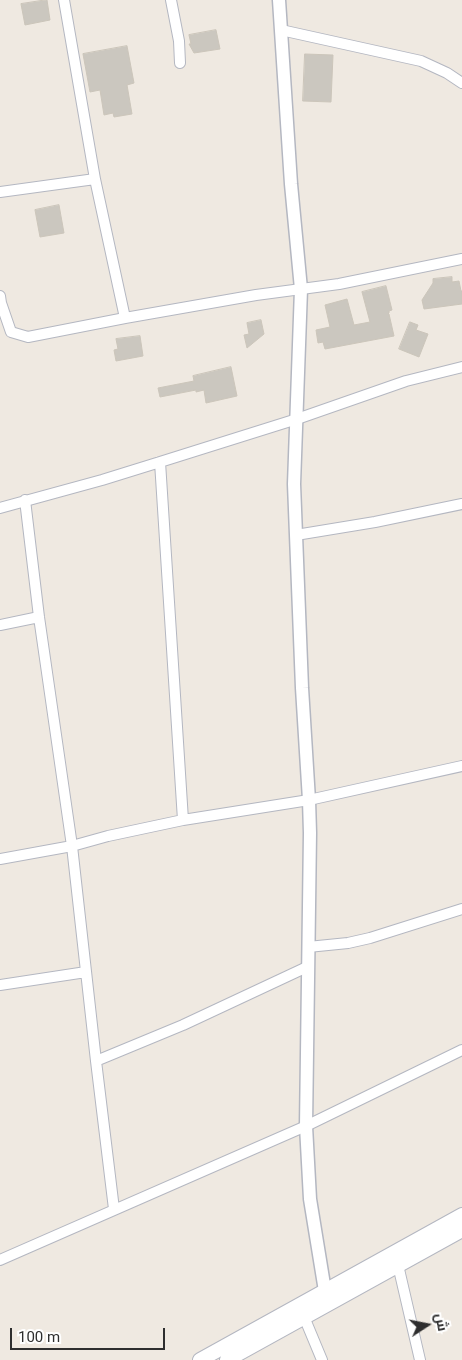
<!DOCTYPE html>
<meta charset="utf-8">
<style>
body{margin:0}
#map{position:relative;width:462px;height:1360px;overflow:hidden;background:#efe9e1;font-family:Roboto,Cairo,sans-serif}
canvas{display:block}
.north{position:absolute;left:402px;top:1300px;width:50px;height:50px;-webkit-text-stroke:4px #fff;paint-order:stroke;rotate:79deg;font-size:14px;font-weight:700;line-height:20px;text-align:center;color:#2e2e2e}
.north::after{content:'';display:block;margin:auto;width:18px;height:22px;background:#2e2e2e;clip-path:polygon(50% 0,100% 100%,50% 72%,0 100%)}
.scale{position:absolute;left:10px;top:1328px;width:155px;height:22px;box-sizing:border-box;border:2px solid #2e2e2e;border-top:0;padding-left:6px;font-size:15px;line-height:18px;white-space:nowrap;color:#2e2e2e;-webkit-text-stroke:4px #fff;paint-order:stroke}
</style>
<div id="map">
<canvas width="462" height="1360"></canvas>
<div class="north">ش</div>
<div class="scale">100 m</div>
</div>
<script>
const g = document.querySelector('canvas').getContext('2d');
g.lineJoin = 'round';
function paint(path, color) {
  g.fillStyle = color;
  g.fill(path, 'evenodd');
}
function strokePath(path, color, width, dash) {
  g.strokeStyle = color;
  g.lineWidth = width;
  g.lineCap = dash ? 'butt' : 'round';
  g.setLineDash(dash || []);
  g.stroke(path);
}
const building = new Path2D(`
 M47 0 50 20 25 25 21 4Z
 M216 30 220 49 194 53 189 44H191L189 35Z
 M127 46 134 83 127 85 132 114 114 117 113 113 104 115 100 90 90 92 83 54Z
 M305 54 333 55 331 102 303 101Z
 M59 205 64 233 40 237 35 210Z
 M452 277V282L459 281 461 291H462V304L424 309 422 300 433 283V279Z
 M386 286 392 310 389 311V313H388L389 314 394 336 325 349 323 342 318 343 316 330 330 327 325 305 347 299 354 325 370 322 362 292Z
 M261 320 264 334 247 348 244 335 249 334 247 323Z
 M410 322 418 325 416 330 428 334 419 357 399 349Z
 M140 336 143 356 116 361 114 350 118 349 116 339Z
 M231 367 237 396 206 403 204 390 196 392V390L160 397 158 388 194 381 193 376Z`);
const minor = new Path2D(`
 M64 0 95 179
 M171 0 179 41 180 63
 M281 30 421 61 447 73 462 83
 M0 192 95 179 125 318 256 295 339 284 462 259
 M0 296 1 303 11 332 28 337 125 318
 M160 462 183 820
 M25 500 39 617 72 846 96 1061 114 1209
 M0 508 102 480 160 462 297 419 406 381 462 367
 M296 535 375 522 462 504
 M0 625 39 617
 M0 859 72 846 108 836 183 820 309 800 462 766
 M308 947 348 943 370 938 462 909
 M0 985 86 972
 M96 1061 183 1025 307 967
 M0 1260 306 1126 462 1050
 M398 1265 420 1360
 M302 1312 322 1360`);
const tertiary = new Path2D(`
 M279 0 291 184 301 289 294 484 302 688 309 800 310 833 306 1126 310 1199 325 1291`);
const secondary = new Path2D(`
 M200 1360 462 1215
 M227 1360 462 1230`);
paint(building, '#cbc7bf');
strokePath(building, '#cbc5ba', 1);
strokePath(minor, '#b4b7c1', 12);
strokePath(tertiary, '#b4b7c1', 15);
strokePath(secondary, '#b4b7c1', 16);
strokePath(minor, '#fff', 10);
strokePath(tertiary, '#fff', 12);
strokePath(secondary, '#fff', 14);
</script>
